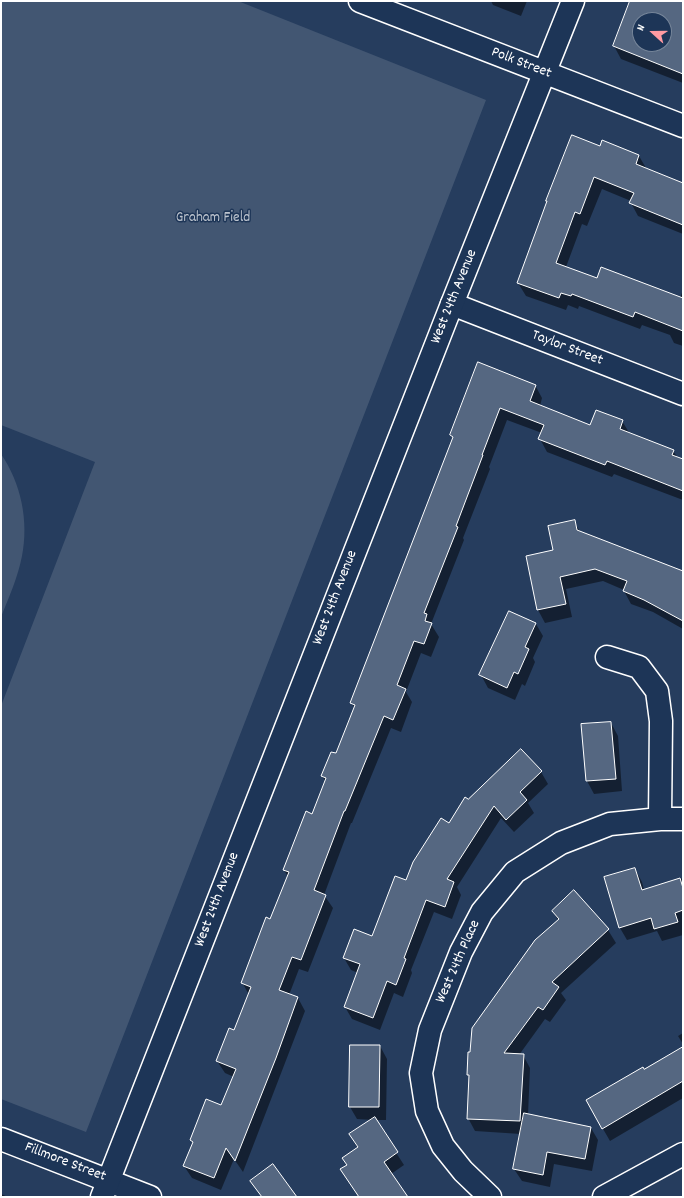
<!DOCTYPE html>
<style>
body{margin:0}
#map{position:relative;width:684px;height:1198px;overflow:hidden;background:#263d5e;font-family:Dekko,sans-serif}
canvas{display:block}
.frame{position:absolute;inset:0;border:2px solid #fff;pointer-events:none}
.north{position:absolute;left:632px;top:12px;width:40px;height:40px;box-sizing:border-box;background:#1d3557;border:1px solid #77869a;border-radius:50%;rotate:291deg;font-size:11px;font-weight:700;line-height:16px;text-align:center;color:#fff}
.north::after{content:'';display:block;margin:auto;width:14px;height:18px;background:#ff9aa2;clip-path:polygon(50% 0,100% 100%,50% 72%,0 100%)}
</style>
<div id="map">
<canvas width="684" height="1198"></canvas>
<div class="frame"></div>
<div class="north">N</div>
</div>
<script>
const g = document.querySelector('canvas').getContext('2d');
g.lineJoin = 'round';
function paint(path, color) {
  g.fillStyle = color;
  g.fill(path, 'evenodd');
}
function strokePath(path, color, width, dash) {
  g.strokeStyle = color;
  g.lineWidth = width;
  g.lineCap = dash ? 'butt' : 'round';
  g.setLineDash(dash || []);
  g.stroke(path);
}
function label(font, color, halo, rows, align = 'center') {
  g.font = font + ' Dekko,sans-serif';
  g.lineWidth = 3;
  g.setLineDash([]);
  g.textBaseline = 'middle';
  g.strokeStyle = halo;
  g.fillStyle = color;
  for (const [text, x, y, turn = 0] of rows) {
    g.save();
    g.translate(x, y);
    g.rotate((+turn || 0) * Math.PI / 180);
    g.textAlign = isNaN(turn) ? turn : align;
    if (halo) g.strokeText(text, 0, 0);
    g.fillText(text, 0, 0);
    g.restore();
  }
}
const green = new Path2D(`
 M1 1H238L486 100 86 1132 1 1099V706L95 462 1 425Z
 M1 454C21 483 29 521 22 556 18 577 9 597 1 617Z`);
const shadow = new Path2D(`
 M491 1H527L521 16 493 5Z
 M631 1H677L683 33V83L621 59 614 46ZM640 20H664V44H640Z
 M601 147 639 156 646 168 683 183V234L638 216 631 203V201L602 189 587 226 582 224 566 267 598 279 680 298 683 290V346L674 343 670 335 642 325 640 329 579 306 578 309 568 305 566 310 526 296 518 283Z
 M535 385 542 398 540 406 591 426 622 421 630 434 673 451 678 458 683 461V500L614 474 612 477 547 452 540 439 542 433 507 420 489 467 490 469 463 538 464 540 431 624 439 637 431 657 421 653 406 692 412 702 401 732 391 728 352 823H351L324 895 333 908 308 972 299 969 289 995 298 998 305 1011 243 1172 234 1159 221 1190 192 1178 184 1166 193 1144 191 1140 222 1106 234 1077 225 1073 217 1061 235 1031 249 995 242 982 271 920 288 877 284 870 312 815 326 782 322 776 336 755 355 709 352 703 453 439 451 435Z
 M574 522 581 533 683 572V629L653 612 631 604 624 591V590L603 581 566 589 572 617 545 623 538 610 527 557 555 551Z
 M536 624 543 636 533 658 535 662 525 686 522 684 515 700 488 688 481 675Z
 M611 723 618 736 622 791 594 794 587 781Z
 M541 772 548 784 528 803 534 813 514 832 501 818 457 887 461 895 452 919 434 912 411 970 412 973 403 997 394 993 380 1030 352 1019 345 1007 358 973 351 970 344 958 373 937 407 882 468 800Z
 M635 869 642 882 644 890 683 878V935L662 941 657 931 627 940 620 928Z
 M573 892 608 930 616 943 561 993 566 1000 550 1022 545 1019 519 1055H523L530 1068 528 1115 591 1128 598 1140 592 1171 554 1164 550 1187 522 1181 514 1169 521 1134 475 1131 468 1118 470 1079 468 1075 471 1053 558 920 553 911Z
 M683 1033V1044L678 1036Z
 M380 1046 387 1059 386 1120H375L404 1165 391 1174 406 1197H359L342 1170 348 1166 358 1148 350 1135 373 1120 357 1119 350 1107Z
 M683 1048V1098L610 1141 587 1101Z
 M1 1194 8 1197H1Z`);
const building = new Path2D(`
 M630 1H683V74L613 46ZM640 20H664V44H640Z
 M572 135 600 146 602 140 639 155 636 164 683 183V225L629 203 634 193 594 177 580 214 575 212 556 263 597 278 601 267 683 298V331L635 312 633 317 572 294 571 296 561 293 559 298 517 283 547 201H546Z
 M478 362 536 385 530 401 590 425 596 410 623 420 620 429 674 450 672 455 683 459V491L607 461 605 465 538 439 544 425 500 408 482 455H483L456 526 458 527 424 613 427 614 425 621 432 623 424 644 414 641 397 685 406 689 393 720 384 716 345 811H344L314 890 326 895 301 960 292 957 279 990 298 997 276 1058 235 1161 226 1148 214 1178 183 1166 193 1142 190 1140 206 1099 221 1105 236 1069 216 1061 229 1028 234 1030 251 987 241 983 266 917 270 919 289 872 283 870 306 811 312 814 326 778 321 776 331 752 336 753 355 705 350 703 453 437 450 435Z
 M575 520 577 530 683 571V621L644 600 623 591 627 581 595 569 560 577 566 604 537 610 526 556 553 550 548 526Z
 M509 611 536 623 525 647 529 649 518 674 514 672 507 688 479 675Z
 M611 722 616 779 586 781 581 724Z
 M521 749 542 771 520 792 527 800 506 820 494 806 447 879 454 882 445 907 426 900 404 958 406 959 396 985 387 981 373 1018 344 1007 360 964 343 958 354 929 372 936 395 876 406 880 413 862 441 818 449 823 465 797 468 799Z
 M635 868 642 890 680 878 683 888V910L675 913 678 922 654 929 651 918 619 928 604 877Z
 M574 890 609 929 552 982 559 987 543 1010 538 1007 504 1053 524 1054 520 1121 467 1119 469 1075H467L468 1052H470L472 1028 535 940 559 919 552 911Z
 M350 1045H380L379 1107H349Z
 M683 1047V1081L602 1129 586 1100 643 1067 644 1069Z
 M524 1113 591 1127 585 1159 547 1152 543 1175 513 1169Z
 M375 1117 398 1152 384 1162 408 1197H359L340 1169 347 1165 342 1158 358 1147 349 1134Z
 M273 1164 297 1197H262L250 1181Z`);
const minor = new Path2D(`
 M452 304 683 394
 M607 657 639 667 657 691 661 721 660 819
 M1 1139 150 1197
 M490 1197 463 1171 443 1146 427 1111 421 1073 430 1030 461 952 482 912 515 872 561 843 610 824 660 819H683
 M604 1197 683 1154`);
const tertiary = new Path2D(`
 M360 1 683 126
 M102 1197 452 304 573 1`);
const streetNames = [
 ["Polk Street",521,64,21],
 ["West 24th Avenue",455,297,-68],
 ["Taylor Street",567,349,21],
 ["West 24th Avenue",336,598,-69],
 ["West 24th Avenue",218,900,-69],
 ["West 24th Place",459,962,-66],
 ["Fillmore Street",65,1163,21]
];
const parkNames = [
 ["Graham Field",213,219]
];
paint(green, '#425672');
paint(shadow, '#0007');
paint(building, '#556781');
strokePath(building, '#fff', 1);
strokePath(minor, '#fff', 25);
strokePath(tertiary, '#fff', 25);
strokePath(minor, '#1d3557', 22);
strokePath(tertiary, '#1d3557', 22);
label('15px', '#fff', '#1d3557', streetNames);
label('15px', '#bdc4ce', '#1d3557', parkNames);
</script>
